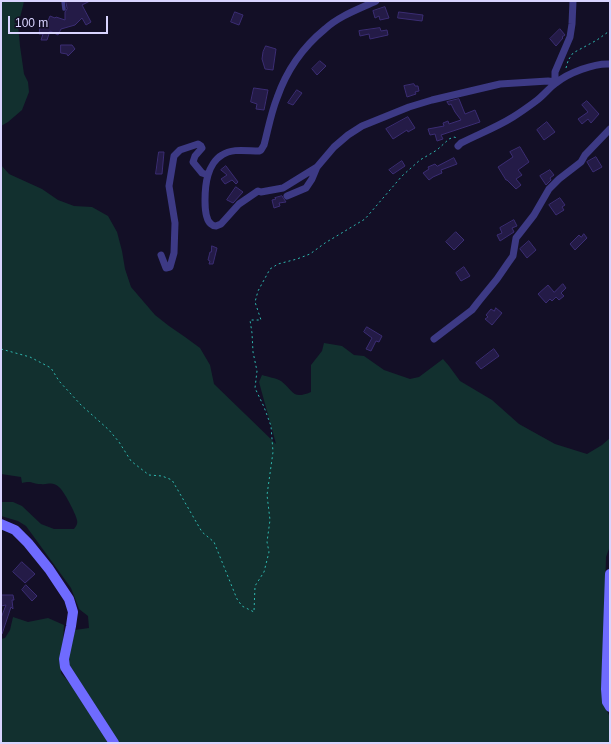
<!DOCTYPE html>
<style>
body{margin:0}
#map{position:relative;width:611px;height:744px;overflow:hidden;background:#130f26;font-family:Arial,sans-serif}
canvas{display:block}
.frame{position:absolute;inset:0;border:2px solid #d9d4ff;pointer-events:none}
.scale{position:absolute;left:8px;top:16px;width:100px;height:18px;box-sizing:border-box;border:2px solid #d9d4ff;border-top:0;padding-left:5px;font-size:12px;line-height:14px;white-space:nowrap;color:#d9d4ff;-webkit-text-stroke:3px #130f26;paint-order:stroke}
</style>
<div id="map">
<canvas width="611" height="744"></canvas>
<div class="frame"></div>
<div class="scale">100 m</div>
</div>
<script>
const g = document.querySelector('canvas').getContext('2d');
g.lineJoin = 'round';
function paint(path, color) {
  g.fillStyle = color;
  g.fill(path, 'evenodd');
}
function strokePath(path, color, width, dash) {
  g.strokeStyle = color;
  g.lineWidth = width;
  g.lineCap = dash ? 'butt' : 'round';
  g.setLineDash(dash || []);
  g.stroke(path);
}
const green = new Path2D(`
 M1 1H24L23 6 18 25 20 46 24 74 28 82 29 92 22 110 8 122 1 126Z
 M1 165 9 174 42 189 58 200 74 206 92 207 108 216 117 232 122 251 125 269 131 287 155 315 169 326 185 337 200 348 210 365 214 384 276 444 259 382 262 375C268 377 276 378 281 381 294 391 292 400 311 392V365L322 351 324 343 342 346 354 355 364 356 384 370 410 379 419 377 443 359 449 366 460 381 492 400 519 424 555 444 587 454 602 445 610 438V546L606 557 602 699 610 718V743H119L69 664 68 659 75 630 89 628 88 616 79 609 71 588 26 526 18 521 1 516V502H13L22 506 41 524 54 529H74C76 526 78 524 77 520 76 514 64 491 59 487 52 481 48 485 41 484 32 484 32 480 22 483L21 477 1 474Z
 M13 617 28 622 48 618 64 625 61 673 73 687 109 743H1V639L5 638 10 630Z`);
const building = new Path2D(`
 M66 1H90L82 5 91 22 86 25 82 18 75 25 61 29 58 35 50 31 47 40H41L43 34H39L40 27 45 28 50 16 55 18 56 17 65 20V12L67 9Z
 M385 7 389 18 380 20 379 16 375 18 373 11Z
 M235 12 243 15 239 25 231 22Z
 M399 12 423 15 422 21 398 18Z
 M380 28 381 31 387 30 388 35 370 39 369 34 360 36 359 31Z
 M560 29 565 35 562 37 563 38 556 46 550 39Z
 M61 45H72L75 49 68 56 67 54 61 53Z
 M266 46 276 49 273 70 265 69 262 59 263 52Z
 M320 61 326 66 317 75 312 69Z
 M414 84 415 86H418L419 91 415 92 416 94 407 97 404 86Z
 M254 88 268 90 264 110 256 109 257 104 251 102Z
 M297 90 302 93 293 105 288 103Z
 M459 99 465 114 475 110 480 122 441 135 443 139 437 141 435 134 430 135 428 129 444 126 443 123 448 121 449 124 461 120 455 112 451 104 449 105 447 102Z
 M587 101 599 114 591 123 588 119 582 124 578 119 588 112 582 105Z
 M408 117 415 128 408 132 407 130 393 139 386 129Z
 M547 122 555 132 544 140 537 130Z
 M520 147 529 162 518 170 522 175 516 179 521 185 516 189 507 180H506L498 167 513 157 510 152Z
 M159 152H164L162 174H156Z
 M596 157 602 167 593 172 587 162Z
 M454 158 457 164 441 170 442 173 433 177 429 180 423 173 429 169 428 167 435 164 437 166Z
 M402 161 405 166 393 174 389 170Z
 M226 166 238 182 236 184 232 180 225 184 221 179 227 175 221 170Z
 M550 170 554 175 550 178 551 180 546 185 540 176Z
 M236 187 243 192 233 203 227 200Z
 M282 196 286 202 279 203 280 206 274 208 272 200 276 199 275 198Z
 M560 198 565 205 562 207 564 210 556 215 549 205Z
 M514 220 517 226 512 228 514 232 500 241 497 235 502 233 500 228Z
 M456 232 464 240 454 250 446 242Z
 M584 234 587 238 575 250 570 244 579 235 581 237Z
 M529 241 536 250 527 258 520 249Z
 M212 246 217 248 213 264H209L210 261 208 260 210 252H211Z
 M464 267 470 276 461 281 456 273Z
 M563 284 566 288 561 293 564 296 559 300 556 297 552 301 550 299 546 303 538 294 548 285 554 292Z
 M496 308 502 313 492 325 485 319 488 317 486 315 491 309 494 311Z
 M367 327 382 336 379 342 376 341 371 351 366 349 372 338 364 332Z
 M494 349 499 356 481 369 476 363Z
 M22 562 35 574 25 583 13 572Z
 M26 585 37 596 32 601 22 590Z
 M1 595H13L14 600H12L13 609 11 607 2 634H1V618L6 605 1 606Z`);
const path = new Path2D(`
 M569 59 573 53 597 40 608 32 610 34
 M566 68 568 61
 M1 349 30 357 51 368 59 381 81 405 109 430 119 442 131 461 149 475 162 476 172 480 202 532 214 542 237 599 242 606 254 612 255 586 264 572 269 552 267 542 270 520 267 495 273 452 271 426 264 407 255 388 257 371 253 352 252 333 250 320H261L255 302 258 291 270 269 278 264 297 259 310 254 325 243 365 219 402 176 420 160 437 150 449 139 454 137 457 138`);
const lane = new Path2D(`
 M63 1 64 9`);
const street = new Path2D(`
 M458 146 461 143C479 134 497 127 513 117 521 112 528 107 536 101 543 96 549 88 556 83 568 73 594 63 610 64
 M317 167 283 188 261 192 258 191 239 204 221 224 216 226C215 226 212 225 211 224 202 217 205 185 208 175 210 168 215 159 222 155 232 148 247 151 259 151L261 150 264 145C268 130 271 113 277 98 286 72 303 47 325 29 339 16 359 9 376 1
 M287 196 306 188 312 179 317 167 334 147 348 135 362 126 409 107 432 100 500 84 548 81 556 82 555 78V72L570 37 572 24 573 1
 M161 255 166 268 170 267 174 253 175 223 169 186 174 156 180 150 198 144 201 146 202 148 195 156 193 162 202 173 208 175
 M434 339 472 310 479 301 497 279 508 263 513 256 516 238 520 233 534 215 549 189 559 179 581 162 585 155 610 129`);
const secondary = new Path2D(`
 M1 524 15 530 28 543 49 569 69 599 73 612 71 626 64 659 65 667 114 743
 M610 574 606 689 607 702 610 707`);
paint(green, '#12302f');
paint(building, '#241b47');
strokePath(building, '#3b2d73', 1);
strokePath(path, '#2fb8b0', 1, [2, 3]);
strokePath(lane, '#3d3a85', 3.5);
strokePath(street, '#3d3a85', 7);
strokePath(secondary, '#6f6bff', 10);
</script>
